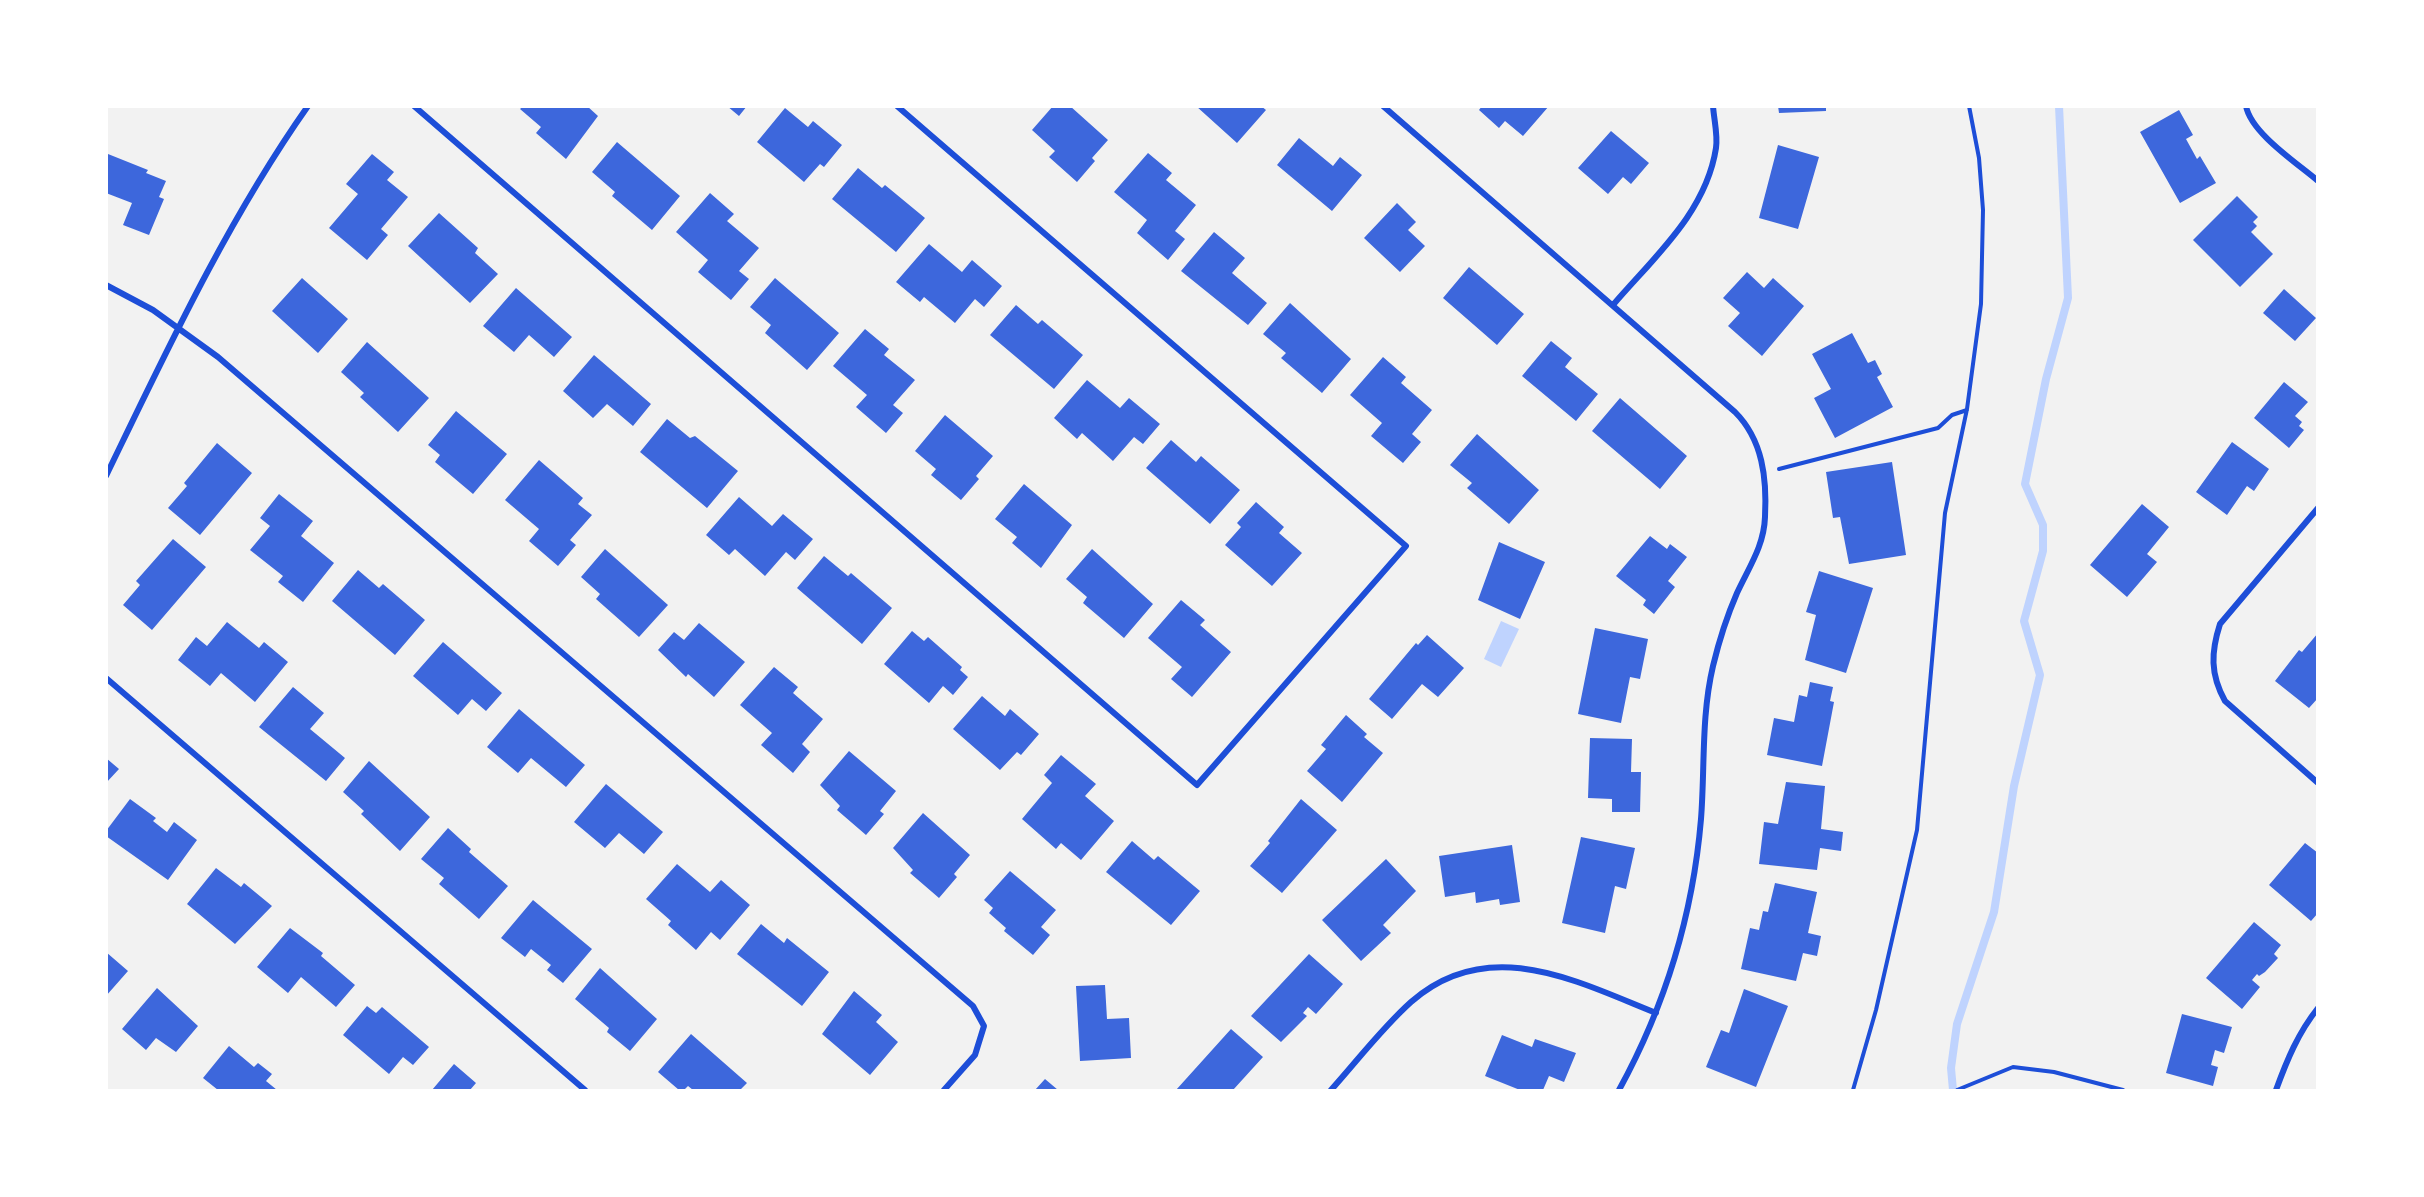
<!DOCTYPE html>
<style>
body{margin:0}
#map{position:relative;width:2424px;height:1197px;overflow:hidden;background:#f2f2f2;font-family:"Fira Sans",sans-serif}
canvas{display:block}
.frame{position:absolute;inset:0;border:108px solid #fff;pointer-events:none}
</style>
<div id="map">
<canvas width="2424" height="1197"></canvas>
<div class="frame"></div>
</div>
<script>
const g = document.querySelector('canvas').getContext('2d');
g.lineJoin = 'round';
function paint(path, color) {
  g.fillStyle = color;
  g.fill(path, 'evenodd');
}
function strokePath(path, color, width, dash) {
  g.strokeStyle = color;
  g.lineWidth = width;
  g.lineCap = dash ? 'butt' : 'round';
  g.setLineDash(dash || []);
  g.stroke(path);
}
const water = new Path2D(`
 M1501 621 1519 629 1501 667 1484 659Z`);
const stream = new Path2D(`
 M1953 1090 1951 1068 1957 1024 1994 912 2014 786 2040 675 2024 621 2043 551V525L2025 484 2046 379 2068 298 2059 106`);
const building = new Path2D(`
 M523 106H587L598 116 566 159 536 133 541 127 520 109Z
 M727 106H747L739 116Z
 M1053 106H1070L1108 140 1092 158 1095 161 1077 182 1049 157 1055 151 1032 130Z
 M1196 106H1261L1266 110 1237 143Z
 M1482 106H1549L1523 136 1505 121 1499 128 1479 110Z
 M1778 106H1826V111L1779 113Z
 M785 108 808 127 813 121 842 145 824 167 820 164 804 182 757 142Z
 M2179 110 2193 135 2186 139 2197 159 2200 156 2216 183 2180 203 2140 132Z
 M1611 131 1649 163 1631 184 1623 177 1608 194 1578 168Z
 M1299 138 1333 166 1340 157 1362 175 1332 211 1277 165Z
 M617 142 680 196 652 230 612 196 615 192 592 172Z
 M1778 145 1819 157 1798 229 1759 218Z
 M1148 153 1172 173 1166 180 1196 205 1175 231 1185 239 1168 260 1137 233 1147 220 1114 192Z
 M108 154 148 170 146 173 166 181 159 197 164 199 149 235 123 225 132 203 106 193Z
 M372 154 394 172 387 180 408 197 381 229 388 235 367 260 329 228 358 194 346 184Z
 M858 168 882 188 885 185 925 218 896 252 832 199Z
 M710 193 734 214 727 221 759 248 739 271 749 279 731 300 698 272 708 260 676 232Z
 M2237 196 2258 217 2253 222 2257 226 2251 232 2273 254 2240 287 2193 240Z
 M1397 203 1416 222 1408 230 1425 246 1400 272 1364 238Z
 M439 213 478 248 475 253 498 274 470 303 408 246Z
 M1214 232 1245 258 1232 273 1267 303 1248 325 1181 271Z
 M929 244 962 272 972 260 1002 286 984 307 975 299 955 323 924 297 920 302 896 282Z
 M1469 267 1524 314 1497 345 1443 298Z
 M1747 272 1764 288 1773 278 1804 306 1762 356 1728 326 1740 313 1723 298Z
 M302 278 348 319 318 353 272 311Z
 M775 278 839 333 807 370 765 333 771 325 750 307Z
 M516 288 572 337 554 357 529 335 514 352 483 326Z
 M2284 289 2316 318 2295 341 2263 313Z
 M1290 303 1351 359 1322 393 1281 358 1286 353 1263 334Z
 M1016 305 1038 324 1042 320 1083 355 1054 389 990 335Z
 M865 329 889 349 884 355 915 380 893 405 903 413 886 433 856 407 867 395 833 366Z
 M1852 333 1868 363 1875 360 1882 374 1877 377 1893 407 1835 438 1814 398 1831 389 1812 354Z
 M1551 341 1572 358 1565 367 1598 394 1576 421 1522 376Z
 M367 342 429 398 398 432 360 397 364 393 341 372Z
 M594 355 651 404 633 426 607 404 593 418 563 391Z
 M1383 357 1406 377 1401 383 1432 410 1412 434 1421 442 1403 463 1371 436 1382 423 1350 395Z
 M1087 380 1120 408 1129 398 1160 424 1143 444 1134 437 1113 461 1082 433 1077 439 1054 418Z
 M2284 382 2308 402 2295 416 2302 422 2299 426 2304 430 2289 448 2254 418Z
 M1620 398 1687 456 1660 489 1592 431Z
 M456 411 507 454 473 494 435 462 440 455 428 445Z
 M945 415 993 456 976 476 979 479 961 500 931 475 936 469 915 451Z
 M667 419 690 438 695 436 738 471 707 508 640 452Z
 M1477 434 1539 490 1509 524 1467 488 1472 483 1450 465Z
 M1171 440 1196 462 1201 456 1240 490 1210 524 1146 468Z
 M2232 442 2269 469 2254 491 2247 486 2227 515 2196 492Z
 M217 443 252 473 200 535 168 508 187 486 184 483Z
 M539 460 583 498 578 504 592 515 570 540 576 545 558 566 529 541 539 529 505 500Z
 M1892 462 1906 555 1849 564 1840 517 1833 518 1826 472Z
 M1024 484 1072 525 1041 568 1012 543 1017 537 995 519Z
 M279 494 313 521 301 536 334 563 303 602 278 582 283 576 250 550 270 526 260 518Z
 M739 497 772 526 783 514 813 539 795 560 786 552 765 576 735 549 729 555 706 535Z
 M1256 502 1284 527 1279 533 1302 553 1272 586 1225 545 1241 527 1237 523Z
 M2142 504 2169 527 2147 554 2157 562 2127 597 2090 565Z
 M1650 536 1667 549 1670 544 1687 557 1668 581 1675 587 1654 614 1643 605 1646 600 1616 576Z
 M173 539 206 567 152 630 123 605 140 585 136 581Z
 M1499 542 1545 562 1520 619 1478 600Z
 M605 549 668 605 639 637 596 599 600 594 581 577Z
 M1092 549 1153 604 1124 638 1083 603 1087 597 1066 579Z
 M824 556 848 576 851 573 892 608 862 644 797 588Z
 M358 570 379 588 383 584 425 620 395 655 332 601Z
 M1819 571 1873 588 1846 673 1805 660 1816 615 1806 612Z
 M1181 600 1205 620 1200 625 1231 652 1192 697 1171 679 1182 667 1148 638Z
 M227 622 259 648 264 642 288 662 255 702 221 673 210 686 178 660 196 637 207 646Z
 M699 623 745 662 714 697 688 674 686 677 658 650 674 632 684 640Z
 M1595 628 1648 639 1640 679 1630 677 1621 723 1578 714Z
 M912 631 924 641 928 637 962 667 960 670 968 677 953 695 943 686 929 703 884 664Z
 M2318 633V698L2309 708 2275 681 2299 650 2302 652Z
 M1427 635 1464 668 1438 697 1422 684 1392 719 1369 699 1416 643 1418 645Z
 M443 642 502 693 486 711 472 699 458 715 413 676Z
 M774 667 798 687 793 693 823 719 802 744 810 752 793 773 761 745 772 733 740 705Z
 M1810 682 1833 687 1830 701 1834 702 1822 766 1767 755 1774 718 1794 722 1799 695 1807 697Z
 M293 687 324 713 310 729 345 758 326 781 259 727Z
 M982 696 1005 716 1010 709 1039 734 1021 755 1017 752 1000 770 953 729Z
 M519 709 585 765 566 787 531 758 518 773 487 747Z
 M1346 715 1367 734 1364 737 1383 753 1342 802 1307 771 1326 749 1321 745Z
 M1590 738 1632 739 1631 772H1641L1640 812H1612V799L1588 798Z
 M849 751 896 791 880 811 884 814 866 835 837 810 840 806 820 785Z
 M1061 755 1096 784 1085 796 1114 821 1081 860 1061 843 1056 849 1022 819 1052 783 1044 775Z
 M106 758 119 769 106 783Z
 M369 761 430 817 400 851 361 814 364 811 343 792Z
 M1786 782 1825 786 1821 829 1843 832 1841 851 1820 848 1817 870 1759 864 1764 822 1778 824Z
 M606 784 663 832 644 854 619 833 605 848 574 822Z
 M130 799 156 818 153 821 167 832 174 822 197 840 168 880 106 836V831Z
 M1301 799 1337 830 1282 893 1250 866 1270 843 1268 841Z
 M923 813 970 855 954 874 957 877 939 898 910 873 913 870 893 848Z
 M448 828 471 849 469 852 508 886 479 919 439 884 444 878 421 859Z
 M1581 837 1635 848 1626 889 1615 886 1605 933 1562 923Z
 M1132 841 1154 860 1158 856 1200 891 1171 925 1106 872Z
 M2305 843 2318 853V913L2311 921 2269 885Z
 M1512 845 1520 902 1500 905 1499 899 1476 903 1475 892 1445 897 1439 856Z
 M1386 859 1416 891 1383 925 1391 933 1361 961 1322 920Z
 M677 864 710 892 721 880 750 905 720 940 711 932 696 950 668 925 671 921 646 899Z
 M216 868 241 887 244 883 272 906 235 944 187 904Z
 M1010 871 1056 910 1041 927 1050 935 1033 955 1004 931 1006 928 989 913 993 908 984 900Z
 M1775 883 1817 892 1808 933 1821 936 1817 956 1803 953 1796 981 1741 969 1750 928 1759 930 1763 911 1768 912Z
 M533 900 592 949 563 983 547 970 551 965 531 949 525 957 501 938Z
 M2254 922 2281 945 2274 954 2278 958 2265 972 2259 976 2257 974 2252 980 2260 987 2242 1009 2206 978Z
 M761 924 784 943 787 938 829 972 802 1006 737 954Z
 M290 928 323 953 321 956 355 985 336 1007 301 977 288 993 257 967Z
 M106 952 128 971 106 996Z
 M1309 954 1343 984 1316 1014 1308 1007 1303 1013 1307 1016 1281 1042 1251 1016Z
 M600 968 657 1019 630 1051 607 1032 609 1028 575 999Z
 M1105 985 1107 1019 1129 1018 1131 1058 1080 1061 1076 986Z
 M157 988 198 1026 176 1052 156 1038 146 1050 122 1029Z
 M1744 989 1788 1006 1756 1087 1706 1067 1721 1030 1729 1033Z
 M854 991 882 1015 876 1022 898 1042 870 1075 822 1034Z
 M367 1006 376 1013 382 1007 429 1047 413 1065 403 1057 389 1074 343 1035Z
 M2182 1014 2232 1027 2224 1053 2215 1050 2211 1065 2218 1067 2213 1086 2166 1073Z
 M1231 1029 1263 1057 1233 1090H1176Z
 M691 1034 747 1083 740 1090H693L688 1086 684 1090H679L658 1072Z
 M1502 1035 1532 1047 1535 1039 1576 1053 1564 1082 1549 1076 1543 1090H1520L1485 1076Z
 M229 1046 254 1067 258 1063 272 1074 266 1081 277 1090H218L203 1078Z
 M454 1064 476 1083 470 1090H432Z
 M1045 1079 1058 1090H1035Z`);
const path = new Path2D(`
 M1779 469 1938 428 1952 415 1967 410
 M1853 1090 1876 1010 1917 830 1945 513 1967 409 1981 304 1983 210 1979 158 1969 106
 M1957 1090 2013 1067 2054 1072 2123 1090`);
const minor = new Path2D(`
 M414 106 1197 785 1406 546 897 106
 M1383 106 1735 412C1763 440 1767 479 1765 517 1764 546 1749 567 1737 593 1727 616 1719 641 1713 666 1701 717 1705 768 1701 819 1693 914 1665 1006 1619 1090
 M2246 106C2251 133 2297 163 2318 181
 M106 285 153 310 218 357 973 1006 984 1026 975 1055 944 1090
 M1613 305C1653 258 1706 213 1716 148 1718 135 1714 120 1713 106
 M106 476C167 350 227 221 308 106
 M2318 508 2220 624C2211 652 2210 674 2225 701L2318 783
 M106 678 585 1090
 M1331 1090C1357 1061 1382 1028 1411 1002 1488 934 1576 981 1656 1013
 M2276 1090C2287 1060 2298 1033 2318 1008`);
paint(water, '#bfd3fe');
strokePath(stream, '#bfd3fe', 8);
paint(building, '#3d67dc');
strokePath(path, '#1d4ed8', 4);
strokePath(minor, '#1d4ed8', 6);
</script>
